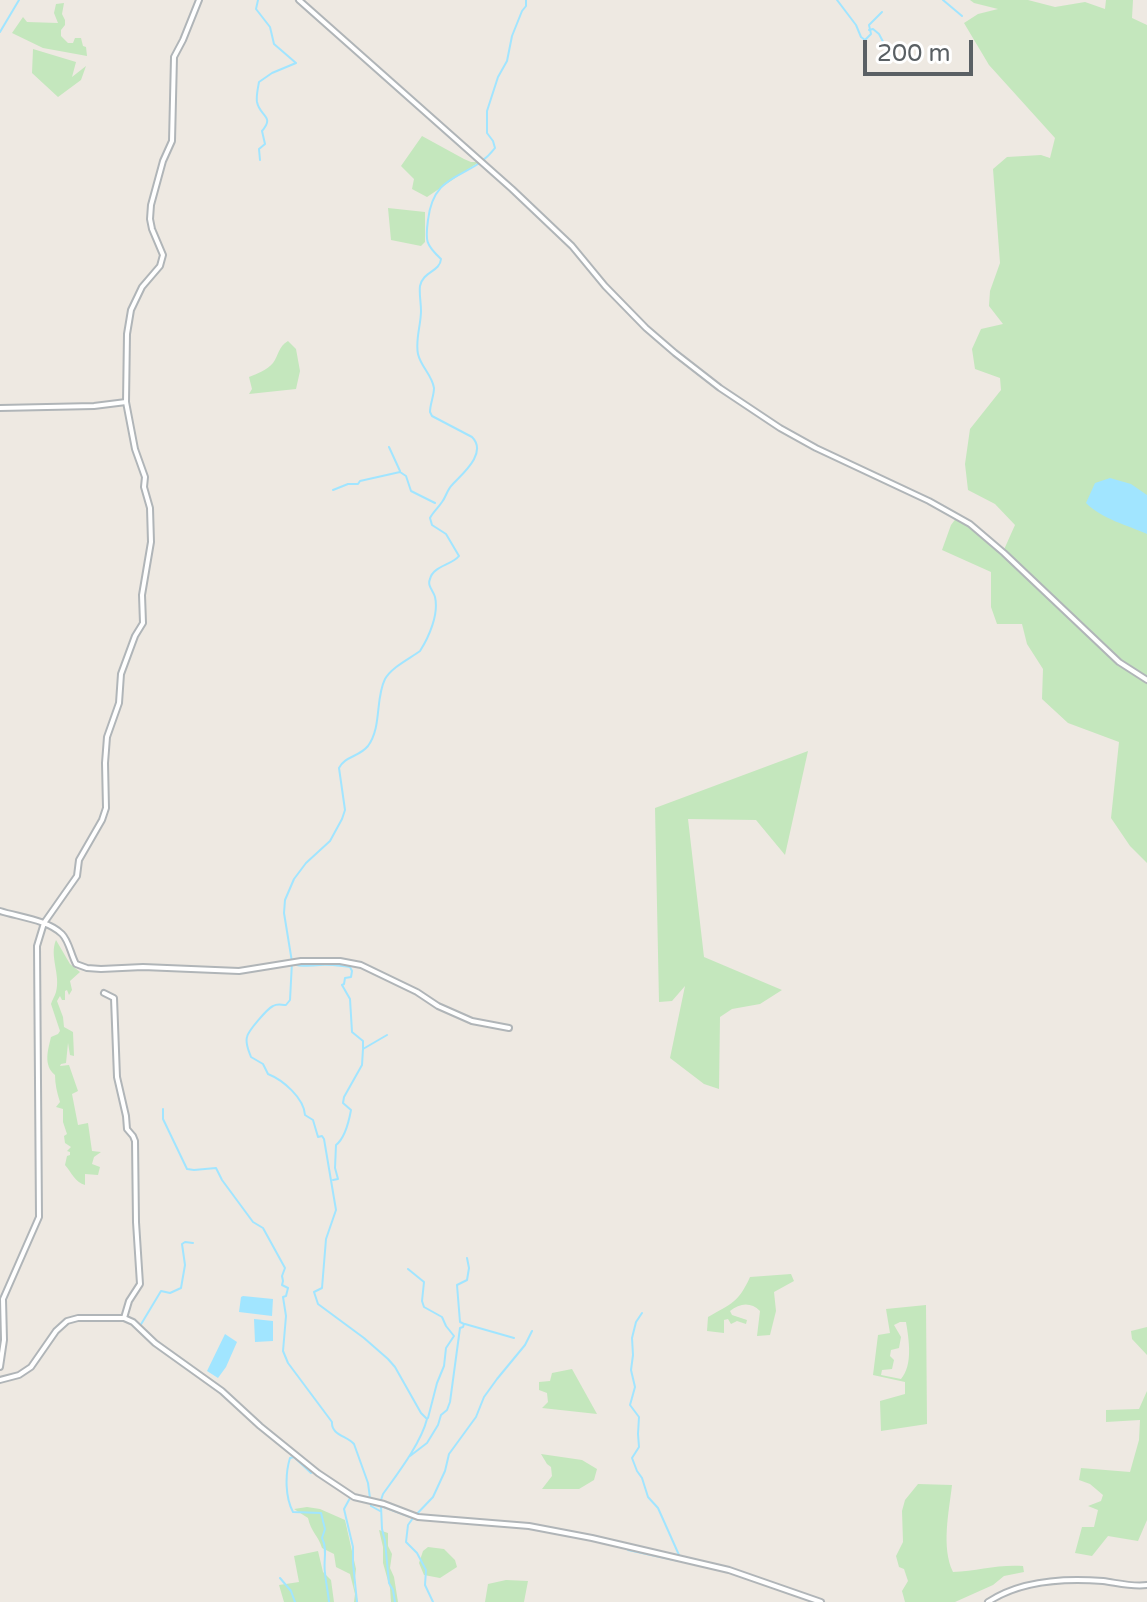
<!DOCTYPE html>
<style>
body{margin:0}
#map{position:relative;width:1147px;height:1602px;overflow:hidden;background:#eee9e2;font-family:"Varela Round",sans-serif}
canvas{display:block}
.scale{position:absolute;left:863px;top:40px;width:110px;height:36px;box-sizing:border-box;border:4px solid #5a6064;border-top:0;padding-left:10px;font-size:24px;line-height:28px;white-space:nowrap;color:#5a6064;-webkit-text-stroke:6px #fff;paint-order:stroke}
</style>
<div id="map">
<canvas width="1147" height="1602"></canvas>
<div class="scale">200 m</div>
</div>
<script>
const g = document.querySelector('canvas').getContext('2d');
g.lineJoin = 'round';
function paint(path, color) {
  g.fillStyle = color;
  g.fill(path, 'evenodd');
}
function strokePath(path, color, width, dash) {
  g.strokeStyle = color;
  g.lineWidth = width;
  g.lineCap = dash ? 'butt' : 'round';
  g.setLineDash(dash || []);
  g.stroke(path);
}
const green = new Path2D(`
 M970 0H1028L1055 7 1085 2 1105 9 1106 0H1133L1132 18 1147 25V863L1130 846 1111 818 1119 742 1068 723 1042 699 1043 669 1027 644 1022 624H997L991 607V572L942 550 951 525 957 517 1002 554 1015 525 995 504 968 490 965 464 970 429 1001 390 1000 378 975 369 972 349 981 329 1003 324 989 306 990 291 1000 263 993 169 1007 157 1041 155 1050 158 1055 138 989 65 964 23 978 14 998 9 974 3Z
 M64 3 62 14 65 20V25L61 30V36L68 43H73L75 38H81L83 46 86 47 87 56 43 48 12 33 23 17 27 22 58 23 54 13 56 4Z
 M33 49 76 62 72 77 86 66 81 80 58 97 32 73Z
 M422 136 464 159 471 162H479L427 197 412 189 414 179 401 166Z
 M388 208 425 212V242L421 246 391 240Z
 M288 341 296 349 300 371 296 389 249 394 252 389 249 377C257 374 267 370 273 363 279 355 278 347 288 341Z
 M808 751 785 855 756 820 688 819 704 957 782 990 760 1004 732 1009 720 1017 719 1089 704 1084 670 1058 685 986 672 1001 659 1002 655 808Z
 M56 940 70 964 80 972 70 981 72 990 69 995 67 990 65 991V1000H62L60 996 57 1001 63 1017 64 1027 73 1032 74 1056 70 1055 68 1043 66 1063 61 1064 60 1066 69 1065 78 1091 72 1094 78 1125 88 1123 92 1151 101 1152 94 1157 92 1164 100 1167 98 1175 85 1174V1185C76 1183 71 1172 65 1165L67 1156 70 1155V1152L67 1151 71 1147 65 1143 64 1136 67 1134 63 1122V1109L56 1107 60 1102C57 1093 55 1084 55 1075 43 1065 48 1050 51 1037L58 1034 60 1031 51 1004C52 1000 55 996 56 992 61 975 49 956 56 940Z
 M791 1274 794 1281 774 1292 776 1311 770 1335 757 1336 760 1311C751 1302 740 1303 730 1311L732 1315 747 1320 746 1324 737 1321 731 1324 728 1319 724 1320V1333L707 1331 708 1317C731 1304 739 1302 750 1277Z
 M926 1305 927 1424 881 1431 880 1401 905 1394V1382L873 1375 878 1335 890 1333 886 1309ZM900 1322H906C909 1340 913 1365 901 1379L881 1375 882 1370 892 1369 894 1360 890 1356 891 1350 899 1348 901 1337 894 1325Z
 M1147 1327V1355L1132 1339 1131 1331Z
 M572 1369 597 1414 542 1408 548 1402 547 1393 539 1390V1382L550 1381 552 1373Z
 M1147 1391V1520L1138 1541 1108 1536 1092 1556 1075 1553 1082 1527H1094L1098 1510 1088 1506 1101 1501 1103 1495 1090 1484 1079 1480 1081 1468 1130 1472 1139 1440 1140 1420 1106 1422V1410L1139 1409Z
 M541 1454 582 1460 597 1469 594 1480 579 1489H542L552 1476 551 1467 547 1464Z
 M918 1484 952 1485C949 1512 941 1547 953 1572 977 1571 999 1564 1023 1566L1024 1572 1004 1576 993 1585 955 1602H905L902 1591 908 1581 904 1569 899 1567 896 1556 903 1542 902 1511 905 1500Z
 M307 1507 320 1509 345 1520 356 1569 354 1585 358 1602H354L355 1594 350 1574 336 1567 334 1554 322 1548C318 1535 311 1532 308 1518L294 1509Z
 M379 1530 388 1533V1546L392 1554 390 1568 394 1577 398 1602H391L390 1588 383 1563V1547Z
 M428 1547 444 1549 455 1560 457 1567 440 1578 424 1575 419 1563 423 1551Z
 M318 1551 323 1572 331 1580 334 1602H284L279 1585 299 1582 294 1556Z
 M506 1580 528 1581 524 1602H485L488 1584Z`);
const water = new Path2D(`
 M1110 478 1131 484 1147 495V534C1127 525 1102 519 1086 503L1095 483Z
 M243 1296 273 1299 272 1316 239 1312 241 1297Z
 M254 1319 273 1321V1341L255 1342Z
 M225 1334 237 1342 226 1367 218 1378 207 1371Z`);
const stream = new Path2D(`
 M258 0 256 9 270 27 274 44 296 63 272 73 259 82C258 88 256 96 257 102 260 117 275 116 262 131L265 144 259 149 260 160
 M837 0 856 25 861 37 865 40 871 34 869 25 882 12
 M943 0 962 16
 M869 30 873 29 879 34 891 57
 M0 32 19 0
 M389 447 400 471
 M333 490 348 484H358L360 481 400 472 406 476 411 491 435 503
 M293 964C302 967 311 966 320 965 330 964 340 966 350 967L352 971 351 977 345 978 344 984 342 985 350 999 352 1032 363 1041V1048
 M163 1109V1119L187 1169 194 1170 216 1168 222 1180 253 1222 263 1228 285 1268 282 1276 283 1281 282 1285 288 1288 286 1296 283 1297 286 1316 283 1351 288 1363 332 1422C331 1435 347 1436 354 1444L368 1483 371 1506 380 1511
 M333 1180 338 1179 335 1168 336 1145C345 1138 349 1121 351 1110L343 1103 344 1097 362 1065 363 1049 387 1035
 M408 1269 424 1282 422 1301 424 1307 442 1317 446 1326 454 1336 446 1348 444 1366 437 1383 428 1418
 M642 1313 636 1322 632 1338 633 1355 631 1370 635 1387 630 1405 639 1417 638 1434 639 1447 632 1458 637 1471 642 1478 648 1497 658 1508 679 1555
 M465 1324 514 1338
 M140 1326 161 1291 170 1293 181 1288 185 1265 182 1244 185 1242 193 1243
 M410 1456 427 1443 438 1425 441 1415 447 1410 450 1402 460 1328 463 1327 464 1324 460 1322 457 1285 467 1280 469 1268 467 1258
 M311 1473 294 1457 290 1458C285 1474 285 1497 293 1512L321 1513 325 1529 322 1538C328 1550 323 1560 325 1573 326 1583 328 1592 329 1602
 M350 1498 344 1509 353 1547V1563L357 1602
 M381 1500 383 1494C398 1473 421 1443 427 1419L421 1413 395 1367 388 1359 364 1338 318 1304 314 1292 322 1288 326 1239 336 1210 324 1139 322 1136 318 1137 313 1120 305 1115C304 1098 283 1080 268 1074L263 1064 251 1057C249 1051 245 1044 247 1037 248 1031 267 1009 273 1006 278 1003 281 1005 286 1005L290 1000 292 962 284 913 285 900 294 879 306 863 330 841 342 819 345 810 339 768C345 756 359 757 368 746 382 727 375 699 385 679 392 667 409 659 420 651 429 637 439 614 435 597 433 590 427 586 430 579 433 566 452 565 459 556L446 534 432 525 430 518C433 512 438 508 442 502 446 497 447 490 452 485 462 474 488 453 472 437L432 416 430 412C430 404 434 396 434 388 432 375 421 367 418 354 415 340 421 325 421 311 421 302 419 294 420 286 423 271 440 272 441 259 426 245 425 241 428 220 434 169 470 181 495 148L493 141 487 133V111L498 77 507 61 512 36 522 11 526 6V0
 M413 1518 408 1525 406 1542 417 1553 426 1570 425 1585 433 1602
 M628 1550 679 1561
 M280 1578 291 1591 295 1602
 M395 1602 393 1590 389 1583 385 1541 382 1529 381 1506 413 1518 433 1497 445 1471 449 1454 476 1417 484 1397 497 1379 525 1345 532 1331`);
const tertiary = new Path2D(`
 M299 0 512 189 572 246 605 286 646 328 675 353 720 388 780 428 816 448 929 501 970 524 1004 553 1119 662 1147 680
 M0 408 94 406 126 402
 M0 911C19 917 48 920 62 934 69 941 71 955 76 964L87 968 101 969 143 967 239 971 301 961H340L361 965 417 992 438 1006 472 1021 509 1028
 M104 993 114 998 117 1077 126 1116 127 1129 133 1136 135 1141 136 1222 140 1284 129 1301 124 1318
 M0 1367 4 1340 3 1299 39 1217 37 946 44 923 77 876 79 860 102 820 106 808 105 763 107 737 119 703 121 674 135 636 143 623 142 595 151 542 150 508 144 487 145 477 135 449 126 402 127 334 131 310 142 287 160 266 163 255 152 229 150 219 151 205 163 161 172 141 174 57 183 40 199 0
 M0 1380 19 1375 31 1367 56 1331 67 1321 78 1318H124L133 1322 155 1343 222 1391 260 1426 318 1473 354 1497 384 1504 418 1517 529 1526 592 1538 729 1570 821 1602
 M988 1602C1021 1580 1065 1578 1103 1581 1118 1583 1132 1587 1147 1585`);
paint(green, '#c4e7bd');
paint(water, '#a1e5ff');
strokePath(stream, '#a1e5ff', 2);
strokePath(tertiary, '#b0b5b8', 8);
strokePath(tertiary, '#fff', 4);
</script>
